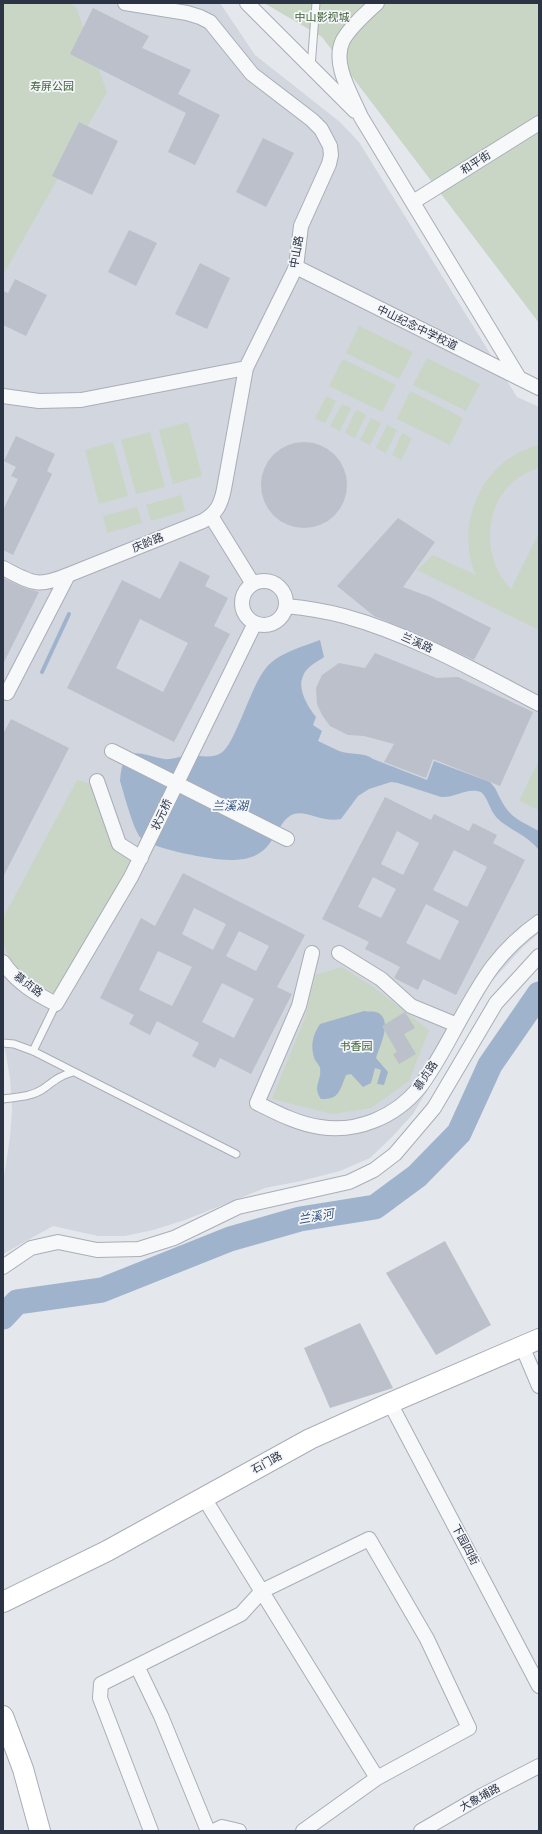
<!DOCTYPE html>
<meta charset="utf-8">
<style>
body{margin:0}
#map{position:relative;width:542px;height:1834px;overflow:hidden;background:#e4e7ec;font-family:Figtree,sans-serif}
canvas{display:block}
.frame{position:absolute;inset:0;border:4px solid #2b3445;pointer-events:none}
</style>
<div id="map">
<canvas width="542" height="1834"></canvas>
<div class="frame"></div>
</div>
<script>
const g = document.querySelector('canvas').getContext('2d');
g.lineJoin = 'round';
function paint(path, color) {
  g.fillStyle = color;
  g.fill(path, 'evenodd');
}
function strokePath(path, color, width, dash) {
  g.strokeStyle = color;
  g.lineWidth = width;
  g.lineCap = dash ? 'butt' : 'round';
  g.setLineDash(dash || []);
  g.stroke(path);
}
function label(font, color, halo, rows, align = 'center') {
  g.font = font + ' Figtree,"Noto Sans SC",sans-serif';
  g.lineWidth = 3.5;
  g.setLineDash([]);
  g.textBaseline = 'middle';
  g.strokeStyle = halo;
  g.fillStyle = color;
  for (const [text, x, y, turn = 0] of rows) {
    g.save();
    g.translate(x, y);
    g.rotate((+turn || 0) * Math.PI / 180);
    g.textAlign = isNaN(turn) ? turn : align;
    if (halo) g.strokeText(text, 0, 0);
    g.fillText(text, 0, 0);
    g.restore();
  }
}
const built = new Path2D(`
 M3 3H220L255 55 340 122 359 142 517 397 539 407V933L523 947 492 981 413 1114 392 1137 370 1158 340 1171 301 1181 265 1188 185 1220 153 1230 125 1236H98L53 1226 3 1254V1183L10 1137 12 1110 10 1078 3 1038Z`);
const green = new Path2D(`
 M3 3H69L76 7 107 92 3 275Z
 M264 3H539V323L322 37Z
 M359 326 413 352 399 379 346 353Z
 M427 358 480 384 466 411 413 385Z
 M343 359 396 385 382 412 329 386Z
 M410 391 463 418 450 445 397 419Z
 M326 396 336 401 325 423 315 419Z
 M342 404 351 408 340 431 330 426Z
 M356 410 366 415 355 438 345 433Z
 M371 418 381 423 370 445 360 440Z
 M188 422 202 476 173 484 159 430Z
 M387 425 397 430 386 453 376 448Z
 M150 432 165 487 136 494 121 440Z
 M402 433 412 438 401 460 392 455Z
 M113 442 128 496 99 504 85 450Z
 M539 445V468C486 483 475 551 511 589L539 533V630L417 570 433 555 476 575C454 523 482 459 539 445Z
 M181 495 185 511 151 521 146 505Z
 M137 507 142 523 107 533 103 516Z
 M539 760V810L519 801Z
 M77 780 106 788 131 861 56 994 14 970 3 942V918Z
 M342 967 373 987 429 1030 409 1081 371 1108 332 1114 272 1099 306 1015 315 975Z`);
const water = new Path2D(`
 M320 640 324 657C317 662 306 667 303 676 297 689 308 707 316 717L313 725 322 731 318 741C325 744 332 748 339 751 350 755 364 752 373 759L427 780 434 761 490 782C492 785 495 787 496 790 508 816 514 818 539 831V850C526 834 509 830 497 818 489 810 489 799 481 792 467 787 455 798 441 797L398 783 391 782 369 789 358 796 341 819C323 823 306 810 294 814 280 818 275 843 261 852 252 859 240 860 229 860 212 860 152 849 141 838 133 830 124 793 120 781 123 742 138 754 164 759 171 760 177 757 185 756 196 754 210 760 221 753 235 745 251 685 266 668 278 653 302 647 320 640Z
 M364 1011C368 1012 373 1011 376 1012 394 1018 380 1046 376 1058L388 1072 384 1085 377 1084 381 1070 375 1068 371 1083 363 1087 351 1074 346 1075C340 1089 340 1100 321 1099 312 1086 322 1081 320 1068 320 1066 317 1063 315 1060 310 1047 312 1036 320 1024Z`);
const stream = new Path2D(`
 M42 672 69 614`);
const river = new Path2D(`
 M3 1317 17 1302 102 1290 230 1239 300 1219 375 1207 417 1176 459 1133 490 1065 539 994`);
const building = new Path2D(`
 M93 8 149 36 142 48 191 70 178 94 220 115 195 165 168 152 186 113 70 54Z
 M79 122 118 141 92 195 52 176Z
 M263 138 294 153 266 207 236 192Z
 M129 230 157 243 136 286 108 272Z
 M200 263 230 278 207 329 175 314Z
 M15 279 47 295 26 336 3 325V291L8 293Z
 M16 436 55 454 47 471 52 474 13 555 3 550V510L18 479 11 476 16 467 4 461Z
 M261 485a43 43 0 1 1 86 0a43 43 0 1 1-86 0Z
 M398 518 435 542 403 587 430 597 491 628 474 660 423 636 374 616 337 586Z
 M180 561 210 576 205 586 228 598 214 626 230 634 174 742 67 688 122 580 160 599ZM140 619 188 643 163 692 116 668Z
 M3 578 25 588 39 592 3 664Z
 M375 653 437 678 458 677 533 712 500 786 433 759 426 778 384 762 394 744 364 736 348 735 330 726 322 715 317 704 316 688 322 675 339 663 365 668Z
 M11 719 69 748 3 877V734Z
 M385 797 431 820 434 814 469 831 473 823 497 835 493 843 525 860 456 995 423 979 418 990 394 978 400 967 365 949 369 942 322 919ZM397 831 419 843 403 875 381 864ZM454 850 487 867 467 907 433 890ZM373 877 396 889 381 918 358 907ZM426 904 459 921 440 960 406 943Z
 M183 873 305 935 277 987 292 994 251 1074 220 1058 215 1068 192 1056 199 1043 157 1021 150 1035 129 1024 134 1015 100 998 141 918 155 926ZM194 908 226 924 213 950 182 934ZM239 931 269 946 256 971 226 956ZM158 951 192 967 172 1006 139 990ZM222 983 254 999 234 1038 202 1022Z
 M405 1012 415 1028 404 1034 416 1054 399 1064 393 1054 397 1052 382 1026Z
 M445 1241 491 1325 436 1355 386 1273Z
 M360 1323 393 1388 330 1408 304 1348Z`);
const lane = new Path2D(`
 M311 67 316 3
 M3 1043 14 1044 33 1051 236 1154
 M33 1051 56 1004
 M3 1099C16 1097 31 1097 43 1089 54 1081 59 1076 73 1072`);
const street = new Path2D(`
 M247 3 355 111
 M377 3C365 14 351 26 343 40 331 64 352 95 361 117L519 378
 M413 202 539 123
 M296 267 539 388
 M3 396 39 401 81 400 246 368 296 267 301 226 329 164 331 155 330 146 321 129 312 120 252 74 210 22 200 17 187 13 125 3
 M211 516 253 584
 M3 568C32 583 37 588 68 575
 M242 603a22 22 0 1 1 44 0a22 22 0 1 1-44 0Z
 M286 606C306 608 325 611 344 616 413 635 476 671 539 704
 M3 691 7 693 68 575 203 521C217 513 221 504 224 489L246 368
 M112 751 287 839
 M97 781 119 844 141 858
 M312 953 299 1006 257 1103C277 1113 298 1124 320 1127 357 1133 395 1117 419 1088 436 1066 448 1041 461 1018 471 1000 481 982 493 966 506 949 522 934 539 922
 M339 953 381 979 411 1006 457 1025
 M3 962C16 982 36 994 56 1004L131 877 255 623
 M3 1267 31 1248 58 1242 97 1250 139 1249 174 1238 238 1207 349 1182 374 1170 395 1154 434 1108 496 1003 539 956
 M522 1346 539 1386
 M390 1403 539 1686
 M204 1498 377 1778
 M137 1666 161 1716 208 1831
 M151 1831 100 1698 101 1684 241 1614 262 1591 369 1539 427 1639 469 1728 377 1778 303 1831
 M214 1831 222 1827 239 1831
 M421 1831 483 1795 539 1766`);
const secondary = new Path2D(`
 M3 1602 107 1551 310 1439 390 1403 539 1339
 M3 1716 23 1769 40 1831`);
const parkNames = [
 ["中山影视城",322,18],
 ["寿屏公园",52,87],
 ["书香园",356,1047]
];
const streetNames = [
 ["和平街",476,163,-32],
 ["中山路",297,252,-80],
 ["中山纪念中学校道",417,328,26],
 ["庆龄路",148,543,-22],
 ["兰溪路",417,643,24],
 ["状元桥",162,815,-65],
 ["慕贞路",28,985,37],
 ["慕贞路",426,1076,-56],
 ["石门路",267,1463,-29],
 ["下园四街",465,1545,62],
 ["大象埔路",480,1798,-29]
];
const waterNames = [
 ["兰溪湖",230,806],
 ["兰溪河",316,1217,-10]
];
paint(built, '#d2d6de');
paint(green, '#c9d6c5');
paint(water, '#9fb4cc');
strokePath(stream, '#9fb4cc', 4);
strokePath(river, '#9fb4cc', 25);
paint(building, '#bbc0ca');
strokePath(lane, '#a9aeb7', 9);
strokePath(street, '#a9aeb7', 16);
strokePath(secondary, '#a9aeb7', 22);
strokePath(lane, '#f7f8fa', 7);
strokePath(street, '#f7f8fa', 14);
strokePath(secondary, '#fff', 20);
label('11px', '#3f6138', '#f4f6f9', parkNames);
label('11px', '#2b3445', '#f4f6f9', streetNames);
label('italic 12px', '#34527a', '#f4f6f9', waterNames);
</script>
